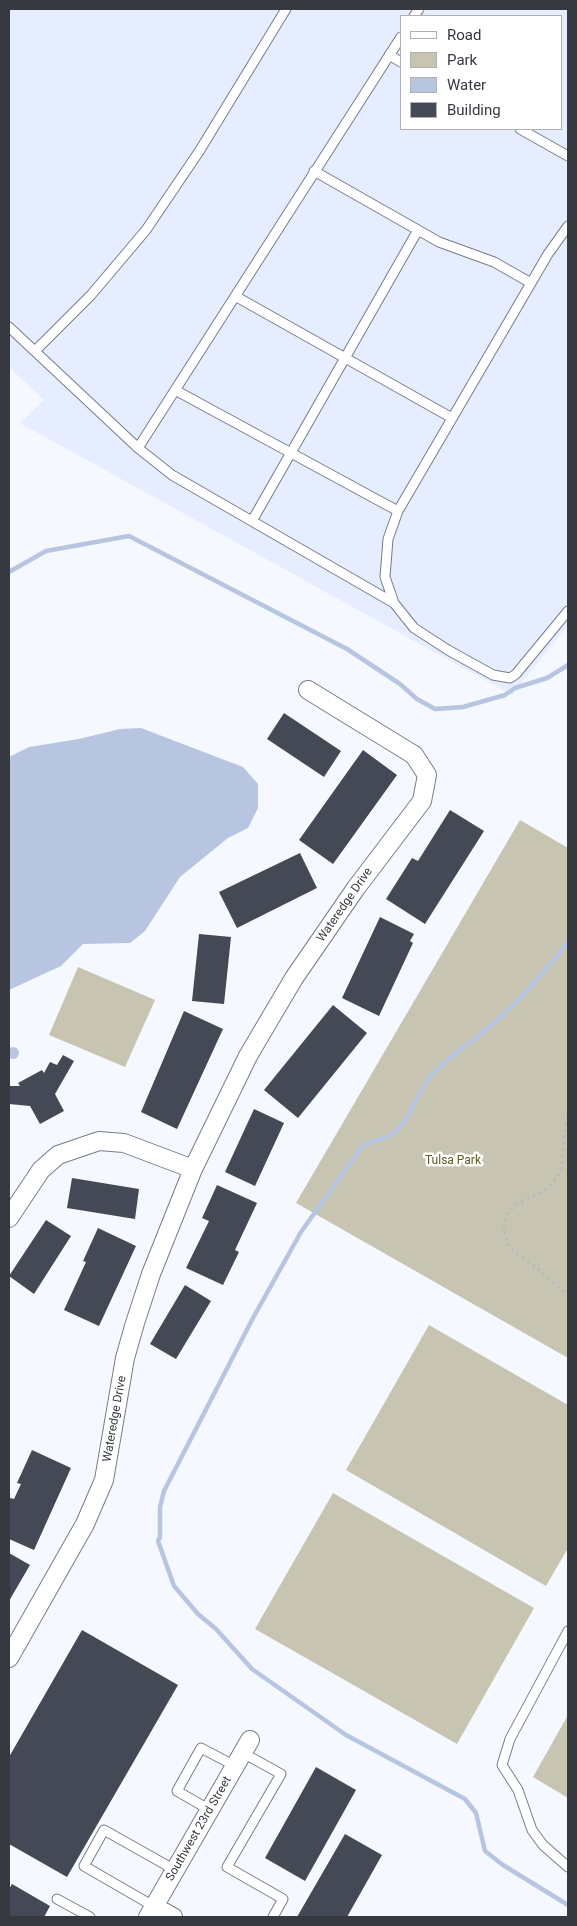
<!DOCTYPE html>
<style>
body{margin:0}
#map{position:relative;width:577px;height:1926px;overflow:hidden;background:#f5f8fe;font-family:Roboto,sans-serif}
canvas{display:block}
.frame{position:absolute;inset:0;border:10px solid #36393f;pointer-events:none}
.legend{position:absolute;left:400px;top:15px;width:162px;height:115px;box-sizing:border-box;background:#fff;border:1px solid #afb0b2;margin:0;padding:6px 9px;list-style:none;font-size:15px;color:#36393f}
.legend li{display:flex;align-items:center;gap:10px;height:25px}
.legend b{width:25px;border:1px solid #afb0b2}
</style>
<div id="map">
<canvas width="577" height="1926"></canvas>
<div class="frame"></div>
<ul class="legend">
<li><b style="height:6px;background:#fff"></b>Road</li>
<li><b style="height:14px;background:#c7c5b1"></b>Park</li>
<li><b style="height:14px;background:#b8c5e0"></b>Water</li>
<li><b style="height:14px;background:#434955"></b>Building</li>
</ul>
</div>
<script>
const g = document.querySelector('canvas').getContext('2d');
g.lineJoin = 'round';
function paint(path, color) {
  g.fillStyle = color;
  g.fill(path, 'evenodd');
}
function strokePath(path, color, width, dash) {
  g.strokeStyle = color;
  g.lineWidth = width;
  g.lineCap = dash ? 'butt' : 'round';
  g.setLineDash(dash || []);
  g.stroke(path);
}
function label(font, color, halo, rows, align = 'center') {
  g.font = font + ' Roboto,sans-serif';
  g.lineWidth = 5;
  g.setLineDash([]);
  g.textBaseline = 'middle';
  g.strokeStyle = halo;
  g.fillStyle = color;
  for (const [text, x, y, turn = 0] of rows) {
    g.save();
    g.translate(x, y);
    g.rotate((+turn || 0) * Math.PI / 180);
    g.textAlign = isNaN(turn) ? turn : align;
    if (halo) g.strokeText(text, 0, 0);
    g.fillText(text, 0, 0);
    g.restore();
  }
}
const built = new Path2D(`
 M9 9H568V625L512 695 20 423 44 400 9 367ZM401 16H561V129H401Z`);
const green = new Path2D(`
 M520 820 568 848V1358L296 1203Z
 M78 967 155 1000 125 1067 49 1035Z
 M429 1325 568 1405V1548L546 1586 346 1470Z
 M333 1493 534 1608 457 1744 255 1629Z
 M568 1715V1798L533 1777Z`);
const water = new Path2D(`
 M141 728 243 767 258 784V808L248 828 228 838 180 877 145 931 130 943 83 944 61 966 9 990V757L29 747 79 739 120 729Z
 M7 1053a6 6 0 1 1 12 0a6 6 0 1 1-12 0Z`);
const stream = new Path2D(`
 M9 572 46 551 129 536 347 649 400 684 417 699 435 709 463 707 505 695 515 688 547 678 568 665
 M568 942C544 972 520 1001 490 1026 472 1042 451 1055 434 1072 417 1089 412 1117 394 1133 386 1139 371 1139 360 1149L301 1232 253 1318 164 1491 160 1507V1537L158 1541 174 1586 198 1614 216 1629 252 1669 346 1735 465 1799 476 1813 485 1851 503 1865 568 1905`);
const building = new Path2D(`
 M284 713 341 751 324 777 267 739Z
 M363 750 397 775 333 864 299 840Z
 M450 810 484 831 425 924 386 899 412 858 418 861Z
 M300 853 317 888 237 928 219 892Z
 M380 917 414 934 410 941 413 943 379 1016 342 998Z
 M199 934 231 937 224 1004 192 1001Z
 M333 1005 367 1033 298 1118 264 1090Z
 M184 1011 223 1029 177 1129 141 1112Z
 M63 1055 74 1061 55 1094 64 1111 40 1124 30 1106 9 1104V1086H20L18 1083 42 1070 44 1073 50 1062 57 1065Z
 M254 1109 284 1123 255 1186 225 1172Z
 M72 1178 139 1189 135 1219 67 1208Z
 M217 1185 257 1203 235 1250 239 1252 223 1285 186 1268 209 1221 202 1218Z
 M46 1220 71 1236 34 1294 9 1276Z
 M98 1228 136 1246 99 1326 64 1310 86 1262 83 1261Z
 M185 1285 211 1301 176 1359 150 1344Z
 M32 1450 71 1468 34 1550 9 1539V1501L10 1498 14 1499 21 1484 17 1483Z
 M9 1553 30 1565 9 1601Z
 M82 1630 178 1685 67 1877 9 1844V1757Z
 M316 1767 356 1790 305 1881 265 1858Z
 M345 1834 382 1855 347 1917H297Z
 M12 1884 50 1906 44 1917H9V1889Z`);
const path = new Path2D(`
 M568 1116C561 1134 566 1159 558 1175 547 1195 528 1195 513 1208 500 1219 502 1237 512 1249 517 1256 527 1259 533 1265 546 1275 554 1286 568 1294
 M561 1163 568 1160`);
const lane = new Path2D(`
 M414 16 419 9
 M389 55 401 62
 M520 129 568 156
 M314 171 439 242 494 262 531 283
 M235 296 452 418
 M9 327 138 448 172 475 394 603 414 628 448 650 493 675 510 678 516 674 568 611
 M35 351 91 295 146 230 200 150 286 9
 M175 390 398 511
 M138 448 401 37
 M252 521 418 230
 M394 603 385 577 388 539 398 511 548 254 568 226
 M568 1631 510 1739 502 1765 518 1790 532 1830 543 1845 568 1867
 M243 1753 281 1774 227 1867 283 1899 273 1917
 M210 1810 177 1791 201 1748 235 1766
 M57 1899 90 1917
 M155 1907 84 1866 104 1830 175 1870`);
const street = new Path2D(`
 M9 1218 41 1170 58 1155 99 1141 124 1143 193 1169
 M9 1658 85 1524 104 1480 125 1358 135 1323 151 1274 193 1169 248 1056 294 978 356 888 422 801 427 775 414 755 308 690
 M155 1907 173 1917
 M148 1917 250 1740`);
const streetNames = [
 ["Wateredge Drive",345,905,-55],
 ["Wateredge Drive",115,1419,-80],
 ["Southwest 23rd Street",199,1829,-60]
];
const parkNames = [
 ["Tulsa Park",453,1161]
];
paint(built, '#e5edfe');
paint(green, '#c7c5b1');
paint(water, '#b8c5e0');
strokePath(stream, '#b8c5e0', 4.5);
paint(building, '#434955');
strokePath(lane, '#767d89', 11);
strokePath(street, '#767d89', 20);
strokePath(path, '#b5b8be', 2.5, [2.5, 4]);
strokePath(lane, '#fff', 9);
strokePath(street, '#fff', 18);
label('12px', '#36393f', '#fff', streetNames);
label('12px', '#5d5927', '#fff', parkNames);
</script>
